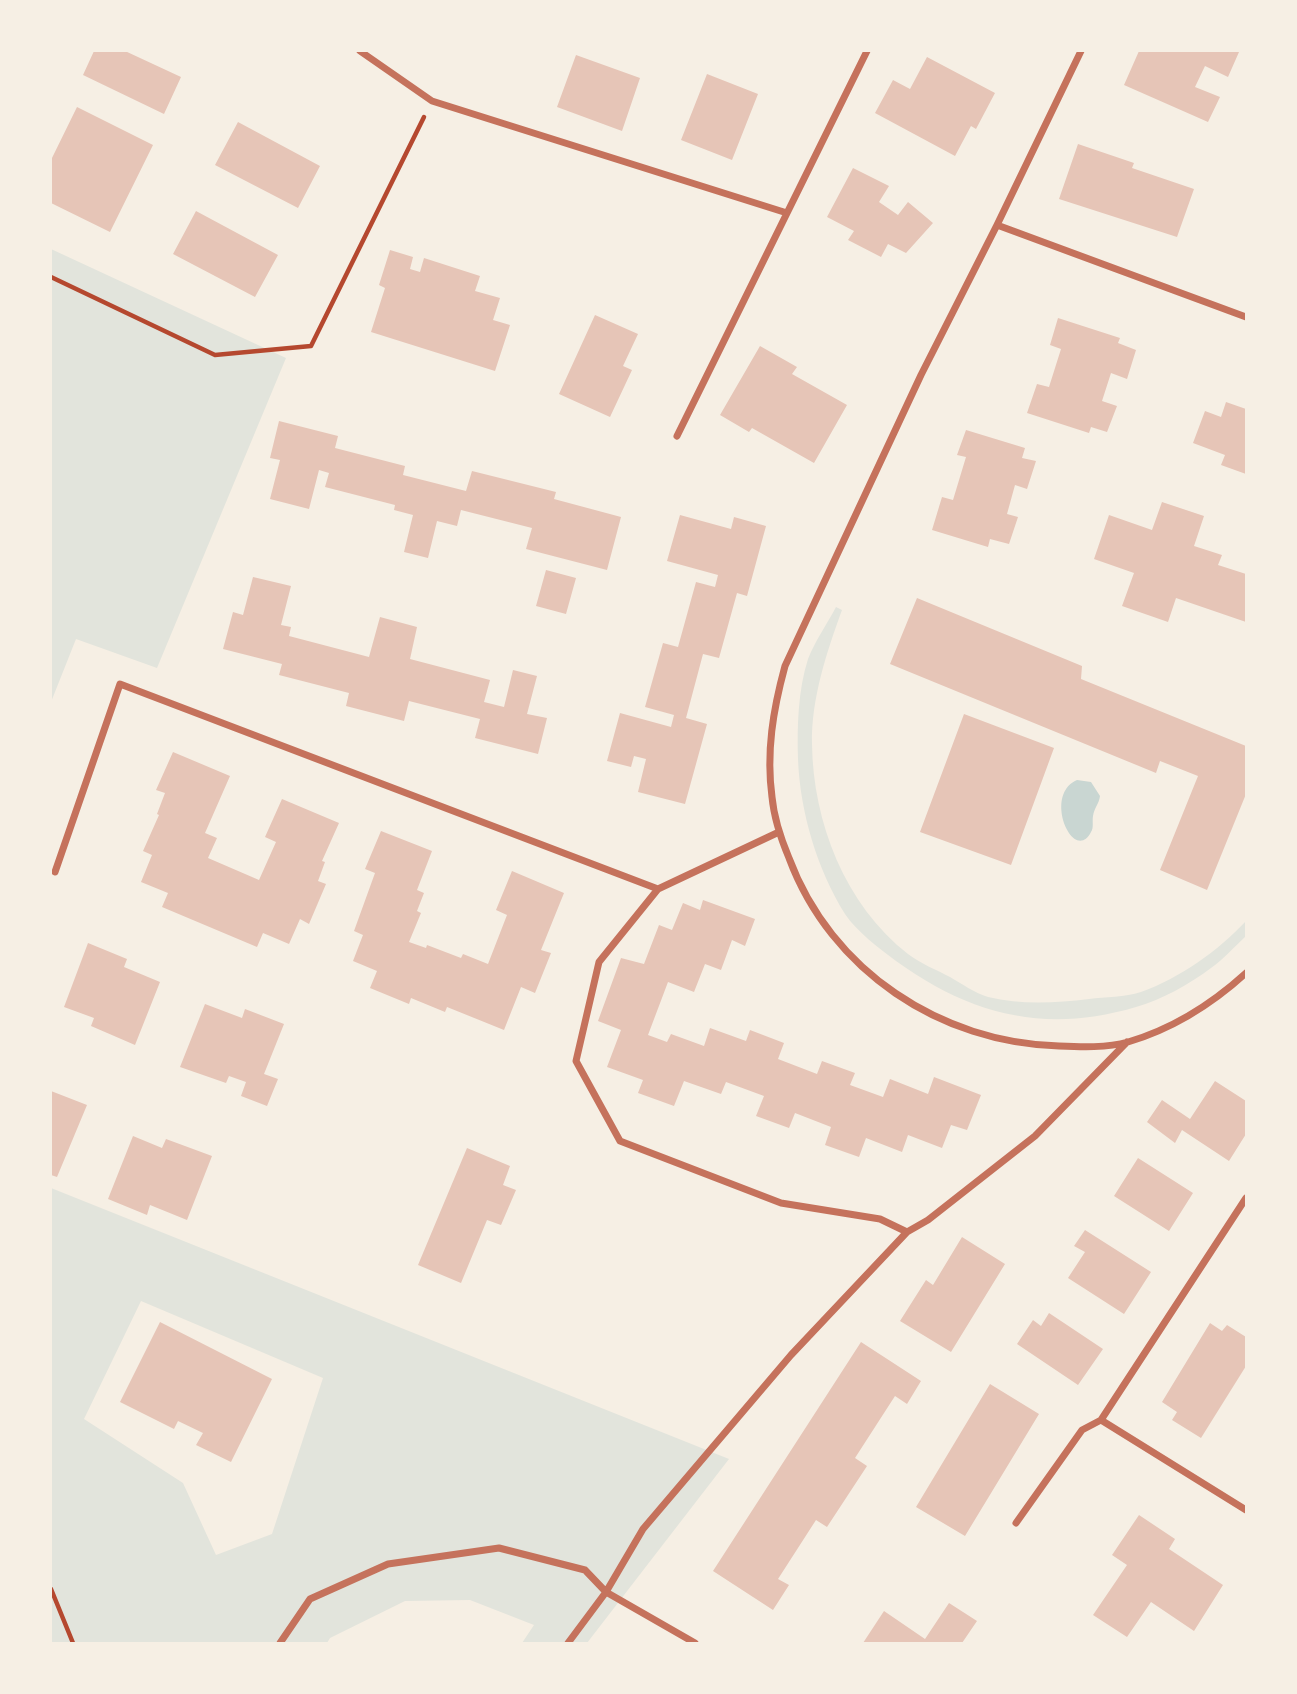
<!DOCTYPE html>
<style>
body{margin:0}
#map{position:relative;width:1297px;height:1694px;overflow:hidden;background:#f6efe4;font-family:"Playfair Display",serif}
canvas{display:block}
.frame{position:absolute;inset:0;border:52px solid #f6efe4;pointer-events:none}
</style>
<div id="map">
<canvas width="1297" height="1694"></canvas>
<div class="frame"></div>
</div>
<script>
const g = document.querySelector('canvas').getContext('2d');
g.lineJoin = 'round';
function paint(path, color) {
  g.fillStyle = color;
  g.fill(path, 'evenodd');
}
function strokePath(path, color, width, dash) {
  g.strokeStyle = color;
  g.lineWidth = width;
  g.lineCap = dash ? 'butt' : 'round';
  g.setLineDash(dash || []);
  g.stroke(path);
}
const green = new Path2D(`
 M51 249 286 358 157 668 76 639 51 702Z
 M836 607 842 610C827 651 811 699 812 744 813 822 845 905 908 954 921 964 937 970 950 977 962 984 975 993 988 997 1021 1005 1055 1003 1089 999 1105 997 1125 997 1141 992 1180 978 1218 951 1246 921V936C1234 947 1224 959 1211 968 1190 984 1161 1000 1136 1007 1045 1034 971 1015 896 961 879 948 857 932 845 914 817 869 800 812 798 759 797 727 798 690 808 659 815 641 827 624 836 607Z
 M51 1188 729 1459 587 1643H522L534 1625 470 1600 405 1601 330 1638 327 1643H51ZM141 1301 323 1378 272 1534 216 1555 183 1483 84 1419Z`);
const water = new Path2D(`
 M1077 780 1091 782 1100 796C1099 804 1094 808 1093 816 1092 821 1094 828 1091 832 1074 865 1042 795 1077 780Z`);
const building = new Path2D(`
 M94 51H125L181 77 164 114 83 75Z
 M1139 51H1237L1239 52 1228 77 1205 66 1195 87 1220 97 1208 122 1124 85Z
 M576 55 640 78 622 131 557 107Z
 M927 57 995 93 976 129 971 126 955 156 875 113 893 80 910 89Z
 M707 74 758 94 732 160 681 140Z
 M77 107 153 145 110 232 51 203V160Z
 M238 122 320 166 298 208 215 165Z
 M1078 144 1134 163 1132 168 1194 189 1177 237 1059 199Z
 M853 168 889 186 879 202 898 215 908 202 933 223 906 253 888 244 881 257 848 240 854 231 827 217Z
 M196 211 278 255 255 297 173 254Z
 M390 250 413 257 410 269 420 272 424 258 480 276 475 291 500 298 493 320 510 325 495 371 371 332 385 288 379 285Z
 M595 315 638 334 623 366 632 370 610 417 559 394Z
 M1058 318 1120 338 1118 343 1136 350 1127 379 1111 373 1102 401 1117 406 1107 432 1091 427 1089 433 1027 413 1037 384 1049 387 1061 349 1050 345Z
 M760 346 797 367 792 374 847 405 814 463 752 428 749 432 720 415Z
 M1226 402 1246 409V474L1221 465 1225 455 1193 443 1205 411 1221 417Z
 M279 421 338 436 335 448 405 466 403 475 466 491 472 471 556 492 554 499 621 517 607 570 526 549 532 528 461 510 457 526 437 521 428 558 404 552 413 515 394 510 395 505 325 487 329 473 319 470 309 509 270 499 280 460 270 458Z
 M966 430 1025 448 1022 458 1036 461 1027 489 1015 485 1007 514 1018 517 1009 544 990 539 988 547 932 530 942 497 953 500 966 457 957 455Z
 M1162 502 1204 516 1194 546 1222 555 1218 565 1246 574V622L1176 598 1168 622 1122 606 1134 573 1094 559 1109 515 1152 530Z
 M680 515 731 529 734 517 766 526 747 596 737 593 719 658 703 654 686 718 707 724 685 804 638 792 646 759 634 756 631 767 607 761 620 713 671 727 674 715 645 707 663 643 678 647 696 582 715 587 718 575 667 561Z
 M546 570 576 578 566 614 536 606Z
 M253 577 291 586 281 625 291 627 289 636 369 657 380 617 417 627 410 659 490 680 484 702 504 707 513 670 537 676 527 714 547 718 538 754 475 738 480 719 409 701 404 721 346 706 349 693 279 675 282 664 223 649 233 612 243 615Z
 M917 598 1082 666 1081 679 1246 746V794L1207 890 1160 870 1198 776 1160 761 1156 773 890 664Z
 M964 714 1054 748 1011 865 920 832Z
 M173 752 230 776 205 833 217 838 208 858 259 880 276 842 265 837 282 799 339 823 322 861 325 862 318 881 326 884 309 924 300 919 289 944 263 933 257 947 162 907 168 893 141 882 152 855 143 851 159 815 157 814 165 793 156 790Z
 M381 831 432 851 417 890 424 893 417 911 421 913 409 942 426 948 427 945 461 958 463 954 488 964 507 915 496 910 512 871 564 893 541 950 551 953 535 993 521 987 504 1030 447 1007 445 1012 411 998 409 1004 370 988 377 971 353 961 363 935 354 931 375 873 365 869Z
 M703 900 755 919 745 946 732 940 721 970 705 964 694 992 668 982 648 1035 667 1042 671 1034 704 1046 710 1028 746 1041 750 1030 784 1043 778 1059 817 1074 822 1061 855 1073 850 1085 883 1097 890 1079 928 1094 934 1077 981 1095 967 1130 951 1125 942 1148 908 1135 902 1152 866 1138 859 1157 825 1145 831 1127 795 1113 789 1128 756 1116 764 1096 726 1082 721 1094 684 1081 674 1106 638 1093 643 1080 607 1067 621 1030 598 1021 621 958 644 964 659 925 672 930 683 903 700 910Z
 M88 943 127 959 124 967 160 982 135 1045 91 1026 94 1018 64 1007Z
 M205 1004 242 1018 245 1009 284 1024 264 1074 278 1079 267 1106 241 1096 246 1082 229 1076 226 1083 180 1067Z
 M1215 1081 1246 1101V1134L1229 1161 1182 1130 1175 1143 1147 1122 1162 1100 1190 1119Z
 M51 1091 87 1105 57 1177 51 1175Z
 M133 1136 162 1148 166 1139 212 1156 187 1220 150 1205 147 1215 108 1199Z
 M467 1148 510 1166 503 1185 516 1190 501 1225 487 1220 461 1283 418 1265Z
 M1138 1158 1193 1193 1169 1231 1114 1196Z
 M1085 1230 1151 1272 1124 1314 1068 1278 1085 1252 1074 1246Z
 M962 1237 1005 1264 951 1352 900 1321 926 1280 933 1285Z
 M1049 1313 1103 1349 1078 1385 1017 1344 1033 1320 1041 1326Z
 M160 1322 272 1379 231 1462 196 1445 203 1433 178 1421 174 1429 120 1402Z
 M1210 1323 1222 1331 1227 1325 1246 1337V1366L1201 1438 1172 1420 1177 1412 1162 1402Z
 M861 1342 921 1381 907 1404 895 1396 855 1458 867 1466 827 1527 816 1520 778 1579 789 1585 773 1610 713 1571Z
 M990 1384 1039 1414 965 1536 916 1507Z
 M1139 1515 1175 1539 1169 1549 1223 1585 1194 1631 1151 1602 1127 1637 1093 1615 1127 1565 1112 1555Z
 M949 1603 977 1621 962 1643H863L884 1611 925 1639Z`);
const path = new Path2D(`
 M51 277 215 355 311 346 424 117
 M51 1589 73 1643`);
const minor = new Path2D(`
 M360 51 432 101 787 213
 M1081 51 997 225 921 375 785 666C773 710 766 752 772 797 774 818 781 839 789 858 831 971 941 1043 1059 1046 1081 1047 1107 1048 1128 1042 1172 1029 1213 1003 1246 973
 M997 225 1246 317
 M677 436 867 51
 M55 872 120 684 658 889 779 832
 M658 889 599 962 576 1061 620 1141 781 1203 880 1219 907 1232
 M1101 1420 1246 1510
 M1016 1523 1082 1430 1101 1420 1246 1198
 M280 1643 310 1599 388 1564 499 1548 585 1570 606 1592 695 1643
 M568 1643 606 1592 643 1529 791 1355 907 1232 928 1220 1035 1136 1127 1042`);
paint(green, '#e2e4dc');
paint(water, '#c9d6d2');
paint(building, '#e6c5b7');
strokePath(path, '#b5482f', 4.5);
strokePath(minor, '#c5725c', 7);
</script>
